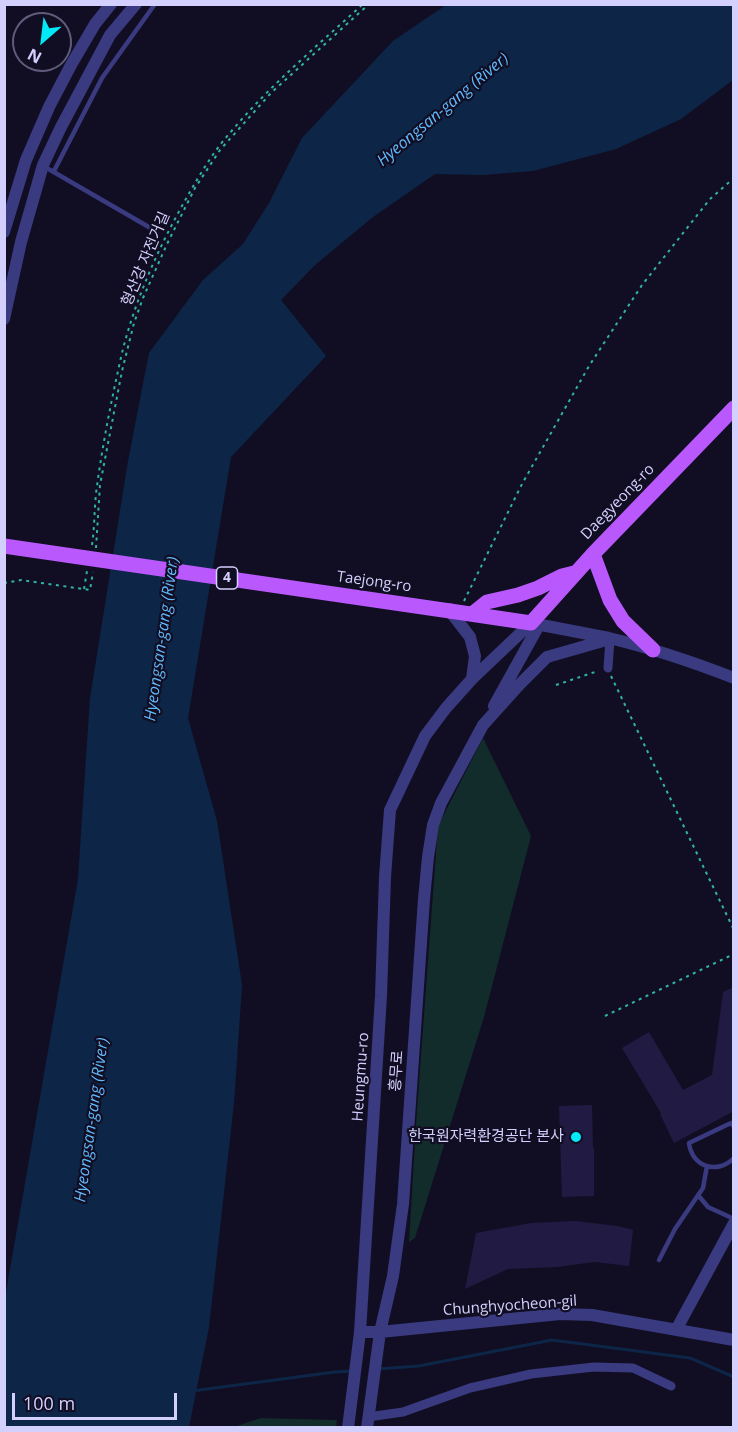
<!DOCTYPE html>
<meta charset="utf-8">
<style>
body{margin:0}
#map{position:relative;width:738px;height:1432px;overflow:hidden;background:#110e23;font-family:"Open Sans",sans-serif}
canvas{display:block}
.frame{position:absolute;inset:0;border:6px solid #d4d0fe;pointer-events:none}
.north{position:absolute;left:12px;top:12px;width:60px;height:60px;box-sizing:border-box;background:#110e23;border:2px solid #5f5c7b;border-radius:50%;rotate:208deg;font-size:16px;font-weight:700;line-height:24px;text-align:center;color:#d4d0fe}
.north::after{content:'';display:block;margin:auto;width:21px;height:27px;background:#03e8f7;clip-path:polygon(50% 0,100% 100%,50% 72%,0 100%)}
.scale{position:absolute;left:12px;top:1393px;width:165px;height:27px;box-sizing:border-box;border:3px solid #d4d0fe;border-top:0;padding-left:8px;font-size:18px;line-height:21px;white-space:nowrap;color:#d4d0fe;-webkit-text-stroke:4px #110e23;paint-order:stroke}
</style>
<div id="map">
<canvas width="738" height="1432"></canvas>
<div class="frame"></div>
<div class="north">N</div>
<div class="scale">100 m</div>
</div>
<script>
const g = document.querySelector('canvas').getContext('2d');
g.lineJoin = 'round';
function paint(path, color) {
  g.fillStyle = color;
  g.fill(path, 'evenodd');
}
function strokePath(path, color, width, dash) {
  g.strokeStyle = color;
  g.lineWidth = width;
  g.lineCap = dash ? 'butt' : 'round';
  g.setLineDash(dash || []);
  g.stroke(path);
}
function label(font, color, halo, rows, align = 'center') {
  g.font = font + ' "Open Sans","Noto Sans KR",sans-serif';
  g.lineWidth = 4.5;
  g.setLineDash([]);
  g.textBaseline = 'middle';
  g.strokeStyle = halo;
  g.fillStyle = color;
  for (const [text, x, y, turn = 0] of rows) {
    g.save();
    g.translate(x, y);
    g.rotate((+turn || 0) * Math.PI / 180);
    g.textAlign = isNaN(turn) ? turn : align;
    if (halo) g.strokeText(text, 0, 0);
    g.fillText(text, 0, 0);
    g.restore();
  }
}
const green = new Path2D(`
 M483 738 531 836 484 1017 415 1238 409 1242 417 1110 438 826Z
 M261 1418 337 1420 336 1427H234Z`);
const water = new Path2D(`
 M446 5H733V80L681 119 616 149 533 171 483 175 435 174 373 217 315 265 281 300 326 356 231 457 188 718 217 821 242 985 234 1103 209 1327 189 1427 5 1428V1298L78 879 90 698 128 461 149 353 203 280 243 244 269 203 302 138 393 41Z`);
const stream = new Path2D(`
 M377 1369 419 1366 552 1340 690 1358 734 1377
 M192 1391 335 1372 352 1371`);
const building = new Path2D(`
 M734 987V1111L674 1143 660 1114 661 1113 622 1048 649 1032 683 1090 712 1075 723 992Z
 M592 1105 593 1148 594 1147V1196L562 1197 559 1106Z
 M575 1221 618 1226 633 1230 629 1266 595 1262 557 1267 508 1269 465 1289 476 1233 531 1223Z`);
const path = new Path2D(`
 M92 545C95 525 94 506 97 486 103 442 112 397 122 353 136 296 162 240 191 190 202 171 214 151 229 134 269 86 317 46 363 4
 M96 548 100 485 122 371 134 323 143 298 167 244 195 188 220 150 271 93 369 4
 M4 583 21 580 90 590 93 572
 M84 589 87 571
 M464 601 522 484 589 366 642 285 710 199 734 178
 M611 676 734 930
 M556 685 598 671
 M605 1016 734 954`);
const service = new Path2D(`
 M45 167 154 230
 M54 171 102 78 155 4
 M734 1127 731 1123 689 1143C692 1167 717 1175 734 1158
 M698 1195 708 1207 734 1219
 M659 1260 675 1229 703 1188 707 1166`);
const minor = new Path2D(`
 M608 668 610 639
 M368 1417 403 1412 470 1388 531 1374 594 1367 633 1368 671 1386`);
const tertiary = new Path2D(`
 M4 232 26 160 49 107 71 65 95 24 111 4
 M4 319 21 242 43 165 61 127 110 35 136 4
 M472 679 531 623C557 628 583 633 609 638 651 648 693 662 734 678
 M494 706 539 625
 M676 1330 734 1223
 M360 1332H380L560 1314 592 1315 734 1340
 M348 1428 360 1332 381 996 385 877 390 810 425 736 446 708 472 679 475 656 470 637 450 611
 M367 1428 380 1332 393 1276 403 1204 424 899 428 857 433 825 441 803 483 725 520 684 547 657 610 639`);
const primary = new Path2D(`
 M593 554 610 600 623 621 653 650
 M450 611 531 623 593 554 734 408
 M472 614 487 602 518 595 538 588 562 576 574 573`);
const primaryBridge = new Path2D(`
 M4 546 450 611`);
const markers = [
 [576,1137,6,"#03e8f7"]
];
const shields = [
 [227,578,21]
];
const shieldNames = [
 ["4",227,578]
];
const streetNames = [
 ["형산강 자전거길",146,259,-67],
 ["Daegyeong-ro",618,502,-46],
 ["Taejong-ro",374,582,8],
 ["흥무로",397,1071,-86],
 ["Heungmu-ro",361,1077,-86],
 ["Chunghyocheon-gil",510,1306,-4]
];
const poiNames = [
 ["한국원자력환경공단 본사",564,1137]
];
const waterNames = [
 ["Hyeongsan-gang (River)",443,110,-40],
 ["Hyeongsan-gang (River)",162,639,-82],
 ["Hyeongsan-gang (River)",92,1120,-82]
];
paint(green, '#112c2b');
paint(water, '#0d2648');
strokePath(stream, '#0d2648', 3);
paint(building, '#211a43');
strokePath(path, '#30b3a6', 2, [3, 4.5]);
strokePath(service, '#3a3a81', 4.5);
strokePath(minor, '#3a3a81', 9);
strokePath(tertiary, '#3a3a81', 12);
strokePath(primary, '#b959fd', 15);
strokePath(primaryBridge, '#b959fd', 15);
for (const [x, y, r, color] of markers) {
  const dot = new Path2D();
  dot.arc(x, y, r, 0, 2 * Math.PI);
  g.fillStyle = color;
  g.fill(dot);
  strokePath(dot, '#110e23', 2);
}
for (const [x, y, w] of shields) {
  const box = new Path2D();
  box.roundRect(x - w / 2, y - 11, w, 22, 4.5);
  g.fillStyle = '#110e23';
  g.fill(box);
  strokePath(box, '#d4d0fe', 1.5);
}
label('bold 14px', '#d4d0fe', null, shieldNames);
label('15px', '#d4d0fe', '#110e23', streetNames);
label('15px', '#d4d0fe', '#110e23', poiNames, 'right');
label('italic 16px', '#60bafd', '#110e23', waterNames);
</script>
